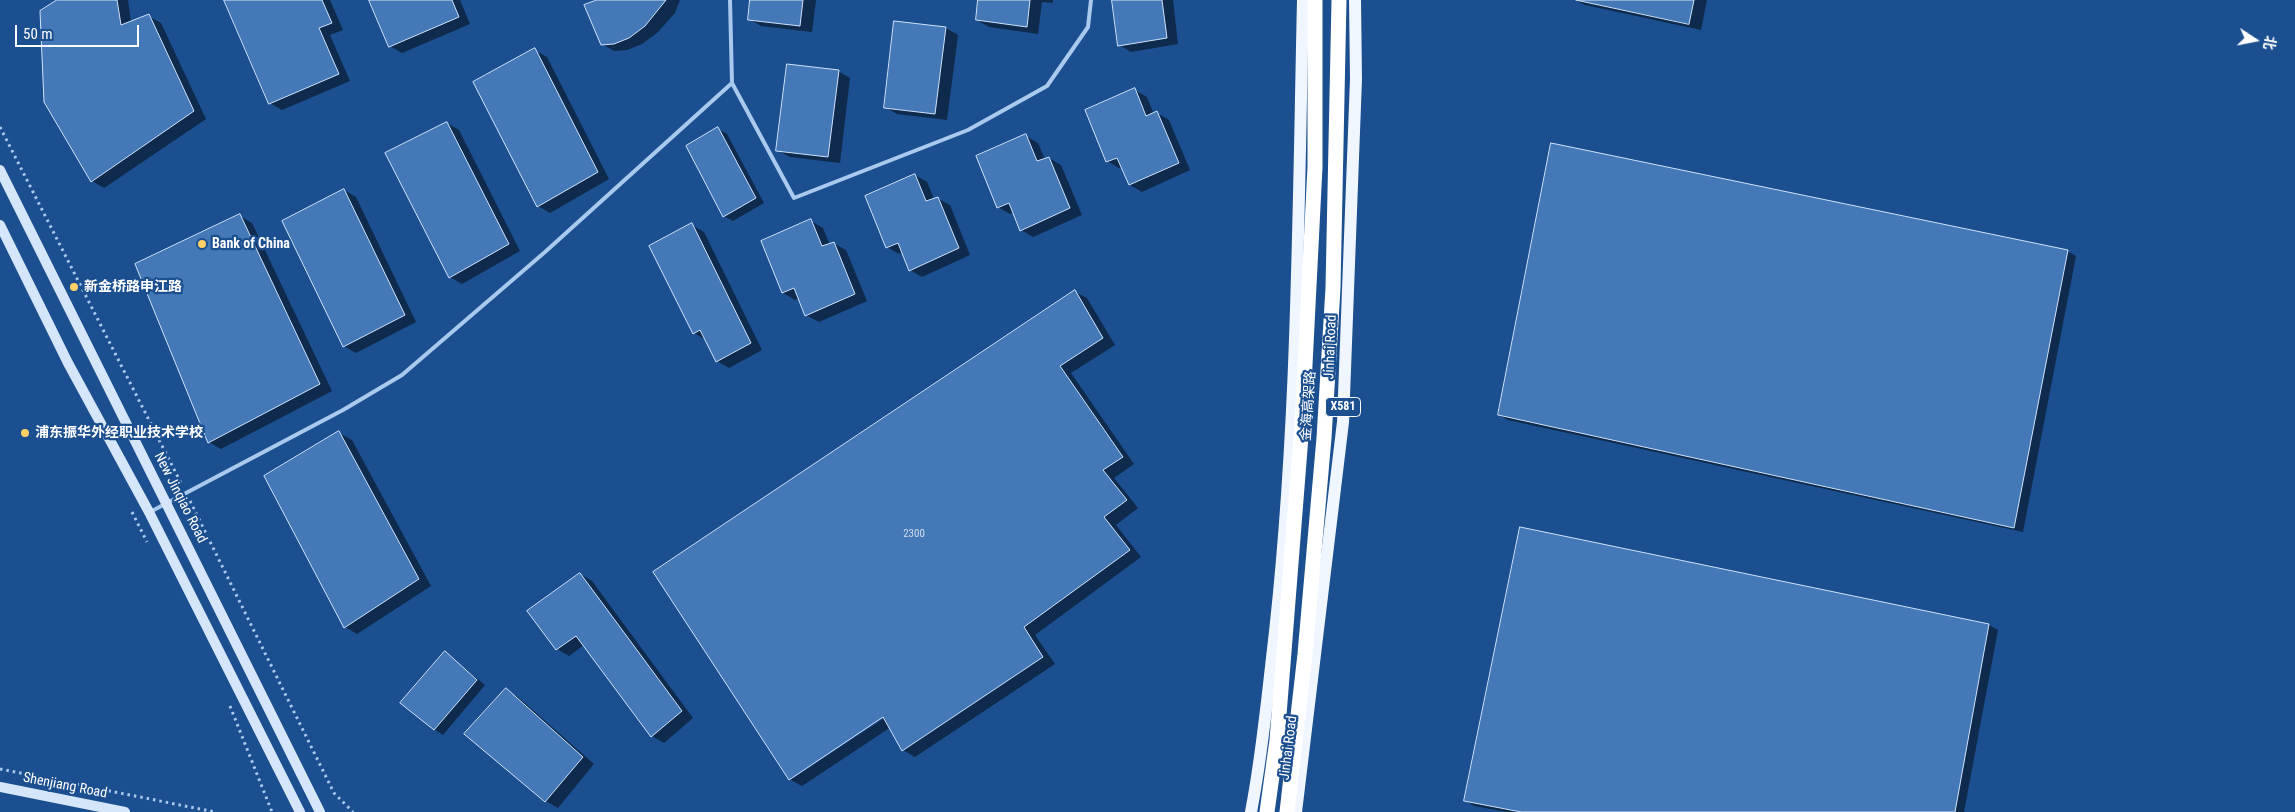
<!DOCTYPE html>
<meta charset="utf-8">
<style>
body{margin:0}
#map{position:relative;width:2295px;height:812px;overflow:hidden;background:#1b4f8f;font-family:"Roboto Condensed","Noto Sans SC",sans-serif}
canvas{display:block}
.north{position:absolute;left:2230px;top:15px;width:50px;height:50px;-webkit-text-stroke:4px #1b4f8f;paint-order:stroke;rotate:101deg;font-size:14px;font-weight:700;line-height:20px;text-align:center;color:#fff}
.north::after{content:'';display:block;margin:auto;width:18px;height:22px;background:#fff;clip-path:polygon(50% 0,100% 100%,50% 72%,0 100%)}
.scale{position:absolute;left:15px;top:25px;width:124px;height:22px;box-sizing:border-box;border:2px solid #fff;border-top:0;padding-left:6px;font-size:15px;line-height:18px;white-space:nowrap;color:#fff;-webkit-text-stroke:4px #1b4f8f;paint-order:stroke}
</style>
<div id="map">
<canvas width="2295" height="812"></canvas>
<div class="north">北</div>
<div class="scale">50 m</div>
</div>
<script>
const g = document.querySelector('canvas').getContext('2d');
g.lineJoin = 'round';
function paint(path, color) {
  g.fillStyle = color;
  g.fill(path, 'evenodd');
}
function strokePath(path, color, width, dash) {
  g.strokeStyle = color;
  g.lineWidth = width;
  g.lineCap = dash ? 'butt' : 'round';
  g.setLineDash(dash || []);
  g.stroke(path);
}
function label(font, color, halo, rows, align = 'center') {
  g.font = font + ' "Roboto Condensed","Noto Sans SC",sans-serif';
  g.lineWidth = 4.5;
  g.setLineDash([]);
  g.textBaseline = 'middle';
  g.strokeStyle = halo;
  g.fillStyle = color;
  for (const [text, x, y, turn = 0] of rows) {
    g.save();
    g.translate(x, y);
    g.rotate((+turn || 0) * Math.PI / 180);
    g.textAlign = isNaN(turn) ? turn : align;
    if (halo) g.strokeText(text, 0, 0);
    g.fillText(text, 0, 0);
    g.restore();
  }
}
const shadow = new Path2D(`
 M60 0H128L131 22 148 16 161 23 206 119 104 188 92 181Z
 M225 0H330L343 30 330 35 350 81 282 110 270 103Z
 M370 0H460L470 24 402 53 390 46Z
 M599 0H680L675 13 657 33 642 44 627 50 614 51 602 44Z
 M752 0H816L812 32 761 26 749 19Z
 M980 0H1053V3L1042 2 1038 34 989 27 977 20Z
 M1113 0H1173L1178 44 1131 52 1119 45Z
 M1575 0H1707L1701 30 1585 5Z
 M895 23 946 28 958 35 947 120 897 114 885 107Z
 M534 50 547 57 609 179 550 213 538 206Z
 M838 71 850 78 840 163 790 157 777 150Z
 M1135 90 1147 97 1154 114 1157 113 1169 120 1190 170 1142 192 1130 185 1123 167 1119 168 1107 161Z
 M447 123 459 130 520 251 462 284 450 277Z
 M718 129 727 134 764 203 733 221 724 216Z
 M1026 136 1038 143 1045 159 1049 158 1061 165 1082 215 1033 237 1021 230 1014 212 1010 214 998 207Z
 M915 175 927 182 934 199 937 198 950 205 970 255 922 277 910 270 903 252 899 254 887 247Z
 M344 190 356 197 416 322 356 353 344 346Z
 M240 216 252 223 332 391 221 449 209 442Z
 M811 221 823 228 830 245 833 243 846 250 867 301 819 322 806 315 799 298 795 300 783 293 763 242Z
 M692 225 704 232 762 350 729 368 717 361 706 340 694 333Z
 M2067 251 2076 256 2023 532 1508 420 1499 415Z
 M1075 292 1087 298 1115 345 1071 373 1134 464 1114 478 1138 508 1116 525 1141 557 1035 635 1055 664 915 757 903 750 891 727 802 786 789 779ZM888 713 889 715 793 778V775Z
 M339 433 352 440 431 586 357 634 345 627Z
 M580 574 592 581 693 718 664 743 652 736 584 645 569 656 557 649 529 612Z
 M1989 625 1998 630 1964 812H1507L1474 806 1465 800Z
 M445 653 485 685 443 735 434 729Z
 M506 690 518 697 594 764 558 808 546 801Z`);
const building = new Path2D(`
 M57 0H117L121 25 149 14 194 111 91 182 44 102 40 11Z
 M224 0H322L332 23 319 28 339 74 269 104Z
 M369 0H452L459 17 389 47Z
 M597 0H666L645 26 629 38 614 44 601 45 584 5Z
 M750 0H803L800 26 748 20Z
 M978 0H1030L1027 27 976 20Z
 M1112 0H1162L1167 38 1118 46Z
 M1576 0H1694L1689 24Z
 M894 21 946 27 935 114 884 108Z
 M535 48 598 172 537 207 473 82Z
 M787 64 839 70 828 157 776 151Z
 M1135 88 1146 116 1157 111 1179 163 1129 185 1117 158 1106 162 1085 110Z
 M447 122 509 244 449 278 385 153Z
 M718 127 756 198 723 217 686 146Z
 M1026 134 1037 161 1049 157 1070 208 1020 231 1009 203 997 208 976 156Z
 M1551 143 2068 250 2014 528 1498 415Z
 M915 174 926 201 938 197 959 248 909 271 898 243 886 248 865 196Z
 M344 189 405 315 343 347 282 221Z
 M240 214 320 384 208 443 135 264Z
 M811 219 822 246 834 242 855 294 805 316 794 288 782 293 761 241Z
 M692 223 751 343 716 362 700 330 693 334 649 246Z
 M1075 290 1103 338 1060 366 1123 457 1103 470 1127 500 1104 517 1130 550 1024 627 1043 657 902 751 883 717 789 780 653 572Z
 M339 431 419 579 344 628 264 476Z
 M1520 527 1989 624 1955 812H1521L1464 801Z
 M580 573 682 711 651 737 576 636 556 650 527 611Z
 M445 651 477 680 434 730 400 703Z
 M506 688 583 757 545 802 464 734Z`);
const path = new Path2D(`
 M0 127 182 485
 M190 501 334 793 353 812
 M132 512 147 542
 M230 706 272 812
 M0 769 215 812`);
const lane = new Path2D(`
 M730 0 732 83 794 198 968 130 1047 86 1088 27 1091 0
 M150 512 343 410 402 375 545 252 732 83`);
const secondary = new Path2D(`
 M0 170 320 812
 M0 225 68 363 149 512 300 812
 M0 787 125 812`);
const primary = new Path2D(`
 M1251 812C1261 761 1266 710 1272 658 1298 440 1298 220 1303 0
 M1296 812 1343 422 1356 79 1355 0`);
const highway = new Path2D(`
 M1267 812 1277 740 1302 424 1315 167V0
 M1287 812 1305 654 1324 438 1333 288 1339 0`);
const markers = [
 [202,244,5,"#ffd166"],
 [74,287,5,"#ffd166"],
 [25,433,5,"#ffd166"]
];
const numberNames = [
 ["2300",914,534]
];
const shields = [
 [1343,407,35]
];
const shieldNames = [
 ["X581",1343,407]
];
const poiNames = [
 ["Bank of China",212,244],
 ["新金桥路申江路",84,287],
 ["浦东振华外经职业技术学校",35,433]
];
const streetNames = [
 ["Jinhai Road",1331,347,-88],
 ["金海高架路",1309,406,-86],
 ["New Jinqiao Road",180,498,63],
 ["Jinhai Road",1289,748,-83],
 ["Shenjiang Road",65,786,11]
];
paint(shadow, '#0007');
paint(building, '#4478b7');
strokePath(building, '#cfe3fa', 1);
strokePath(path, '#a9c9ee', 3, [2.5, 4]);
strokePath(lane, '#a9c9ee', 4);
strokePath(secondary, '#d6e6fa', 10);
strokePath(primary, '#f0f6ff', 12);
strokePath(highway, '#fff', 15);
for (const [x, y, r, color] of markers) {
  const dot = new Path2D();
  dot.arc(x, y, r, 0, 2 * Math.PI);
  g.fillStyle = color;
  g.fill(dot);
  strokePath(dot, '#1b4f8f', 2);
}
label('11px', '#d0dded', null, numberNames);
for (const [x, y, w] of shields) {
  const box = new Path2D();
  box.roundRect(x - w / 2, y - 9.5, w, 19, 4);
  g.fillStyle = '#1b4f8f';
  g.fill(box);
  strokePath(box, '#fff', 1);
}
label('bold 12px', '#fff', null, shieldNames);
label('bold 14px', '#fff', '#1b4f8f', poiNames, 'left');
label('14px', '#fff', '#1b4f8f', streetNames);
</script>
